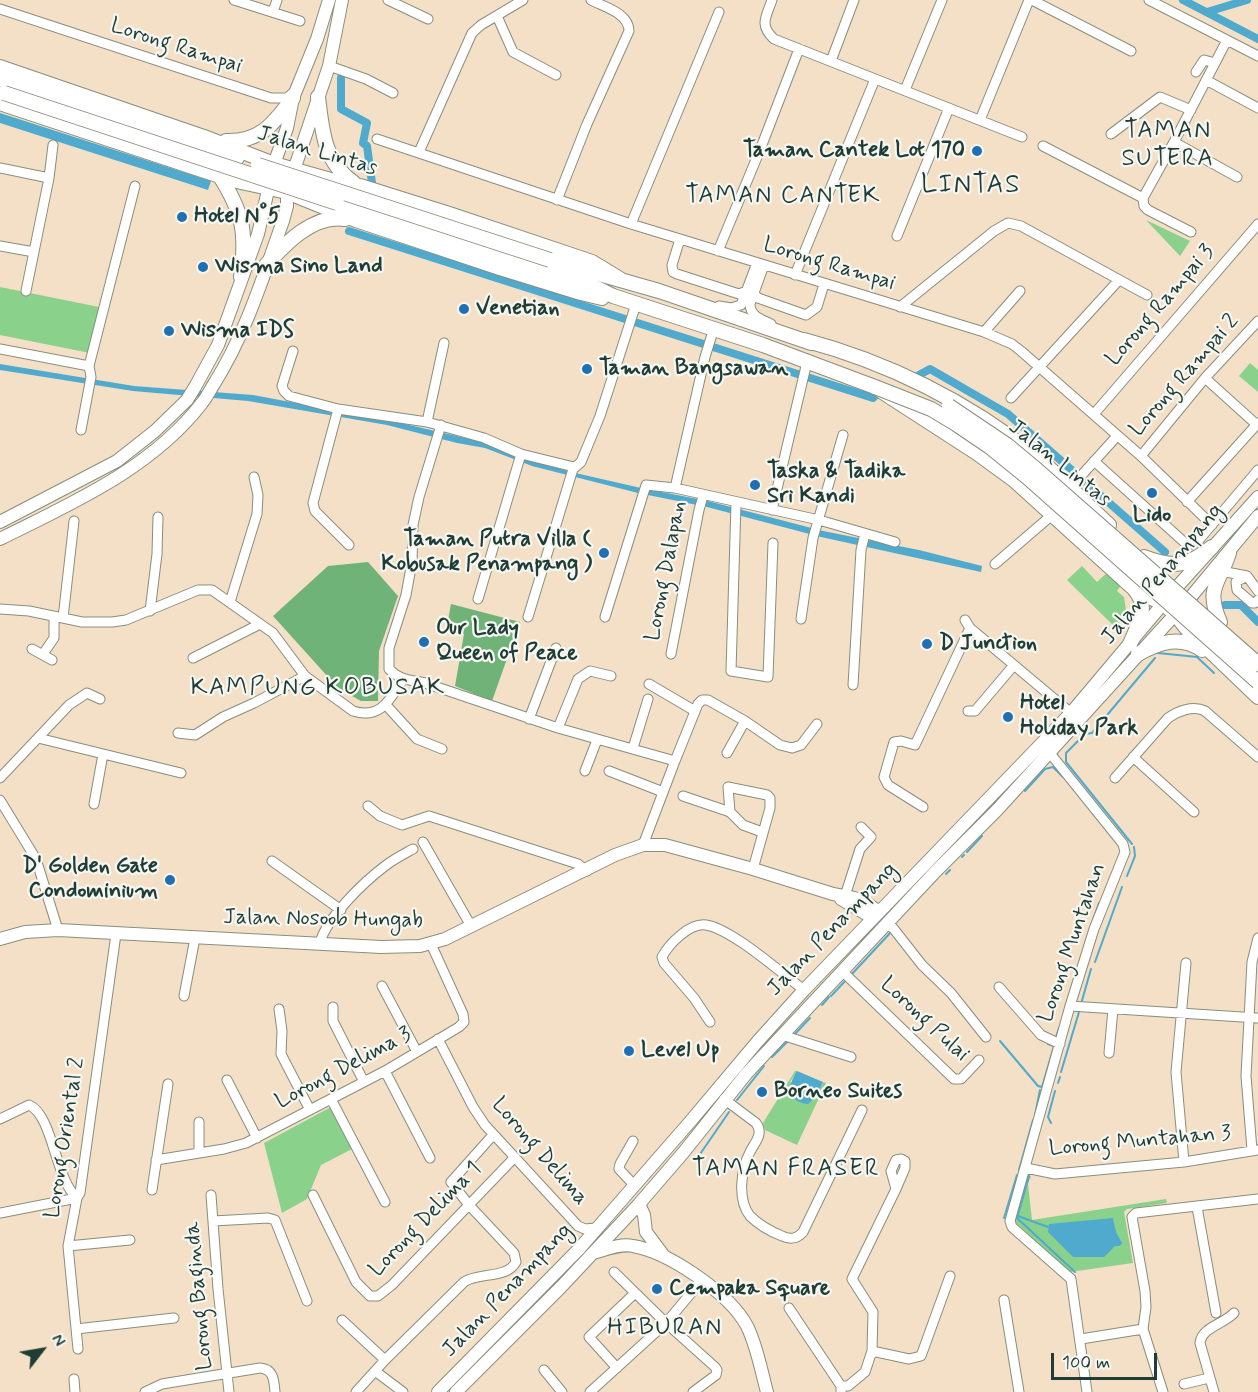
<!DOCTYPE html>
<meta charset="utf-8">
<style>
body{margin:0}
#map{position:relative;width:1258px;height:1392px;overflow:hidden;background:#f3e0c6;font-family:Mynerve,sans-serif}
canvas{display:block}
.north{position:absolute;left:12px;top:1320px;width:60px;height:60px;-webkit-text-stroke:4px #f6f6f2;paint-order:stroke;rotate:59deg;font-size:16px;font-weight:700;line-height:24px;text-align:center;color:#1f3d34}
.north::after{content:'';display:block;margin:auto;width:21px;height:27px;background:#1f3d34;clip-path:polygon(50% 0,100% 100%,50% 72%,0 100%)}
.scale{position:absolute;left:1051px;top:1353px;width:106px;height:27px;box-sizing:border-box;border:3px solid #1f3d34;border-top:0;padding-left:8px;font-size:18px;line-height:21px;white-space:nowrap;color:#1f3d34;-webkit-text-stroke:4px #f6f6f2;paint-order:stroke}
</style>
<div id="map">
<canvas width="1258" height="1392"></canvas>
<div class="north">N</div>
<div class="scale">100 m</div>
</div>
<script>
const g = document.querySelector('canvas').getContext('2d');
g.lineJoin = 'round';
function paint(path, color) {
  g.fillStyle = color;
  g.fill(path, 'evenodd');
}
function strokePath(path, color, width, dash) {
  g.strokeStyle = color;
  g.lineWidth = width;
  g.lineCap = dash ? 'butt' : 'round';
  g.setLineDash(dash || []);
  g.stroke(path);
}
function label(font, color, halo, rows, align = 'center') {
  g.font = font + ' Mynerve,sans-serif';
  g.lineWidth = 4.5;
  g.setLineDash([]);
  g.textBaseline = 'middle';
  g.strokeStyle = halo;
  g.fillStyle = color;
  for (const [text, x, y, turn = 0] of rows) {
    g.save();
    g.translate(x, y);
    g.rotate((+turn || 0) * Math.PI / 180);
    g.textAlign = isNaN(turn) ? turn : align;
    if (halo) g.strokeText(text, 0, 0);
    g.fillText(text, 0, 0);
    g.restore();
  }
}
const green = new Path2D(`
 M1146 220 1190 241 1180 256Z
 M0 287 99 307 90 353 0 335Z
 M1250 363 1258 370V392L1239 376Z
 M1082 566 1097 582 1109 571 1122 584 1117 591 1124 597 1128 623 1119 631 1067 580Z
 M795 1071H797L790 1082 818 1094 823 1082 826 1083 797 1145 765 1130 763 1123Z
 M331 1107 352 1149 321 1165 307 1199 282 1213 264 1143Z
 M1028 1175 1031 1176 1028 1184 1032 1220 1166 1199 1167 1203 1127 1209 1124 1212 1133 1263 1070 1272 1014 1221Z`);
const forest = new Path2D(`
 M368 562 398 596 379 651 378 701H361L338 688 273 616 328 566Z
 M451 604 520 622 492 701 455 686 464 634 447 626Z`);
const water = new Path2D(`
 M0 113 211 181 208 190 0 123Z
 M0 364 134 386 253 395 392 421 487 443 534 461 571 472 641 488 708 501 823 531 919 550 982 566 981 572 821 537 707 507 638 493 532 466 485 448 457 443 387 425 248 401 133 391 0 370Z
 M797 1071 823 1082 818 1094 808 1104C787 1102 787 1086 797 1071Z
 M1113 1218 1116 1232 1122 1243 1120 1246H1115L1104 1257H1073L1048 1232 1049 1224Z`);
const stream = new Path2D(`
 M1158 653 1197 657 1199 654
 M1197 657 1214 673
 M1025 791 1045 769 1053 767 1063 777
 M1132 844 1066 762V753L1085 734 1092 733 1155 658
 M967 852 982 836
 M962 857 964 855
 M946 874 950 870
 M1127 876 1135 856 1134 847
 M1091 925 1099 903
 M1095 962 1122 887
 M851 975 892 931
 M833 994 847 979
 M831 996 832 995
 M1081 1004 1091 969
 M822 1005 829 997
 M793 1036 810 1018
 M1056 1037 1059 1028
 M1000 1041 1038 1086 1042 1087 1054 1046 1048 1044
 M772 1057 789 1040
 M1061 1072 1079 1012
 M1058 1083 1060 1077
 M737 1100 764 1066
 M1035 1115 1040 1090
 M1051 1123 1048 1117 1055 1091
 M696 1160 729 1112
 M1019 1170 1033 1120
 M1029 1176 1017 1218 1075 1272
 M1018 1216 1048 1227
 M1004 1218 1017 1175`);
const canal = new Path2D(`
 M1183 0 1258 39
 M1207 12 1247 0
 M341 78V109L367 123 363 143 367 146 372 183
 M349 231 873 398 875 396
 M919 375 930 369 1008 414 1165 552
 M1225 605H1241L1258 622`);
const minor = new Path2D(`
 M234 0 300 21
 M388 0 428 19
 M772 0C766 17 759 25 774 39L1022 137
 M1032 0 1131 51
 M1149 0 1258 56
 M0 9 271 98H287L294 92
 M273 12 277 0
 M497 16 513 52 556 75
 M831 61 854 0
 M329 66 366 79 393 93
 M1196 72 1204 60 1215 63
 M1206 80 1258 108
 M905 90 942 0
 M980 120 1029 0
 M1111 134 1160 97 1191 110
 M377 139 631 224 984 332 1012 344 1021 351 1141 456 1212 525
 M1174 142 1237 177
 M1043 146 1143 198
 M419 152 472 33 481 25 523 0
 M0 168 49 178
 M557 200 587 124 629 31C629 13 604 7 591 0
 M631 224 719 12
 M1191 232 1148 210 1144 206 1143 198 1174 142 1227 40
 M897 236 949 108
 M680 239 672 265 673 272 677 274 739 294 747 291
 M0 246 34 252
 M718 251 760 150 799 49
 M764 265 750 304C750 316 761 319 771 324
 M795 275 875 79
 M26 291 49 178 53 145
 M754 294 758 298 806 315 817 307 824 284
 M719 306 731 308 741 305 757 263
 M900 307 994 231 1008 223 1021 226 1147 295
 M714 328 705 357 675 488 819 520 895 542
 M984 332 1020 291
 M444 343 427 422 484 438 521 454 574 467
 M0 349 89 366
 M293 351 282 386 284 391 289 396 338 409 427 422
 M1205 378 1257 425
 M1011 398 1119 280
 M338 409 313 503 315 511 349 545
 M1094 414 1258 224
 M441 425 419 497 413 525 412 562 406 595 389 648V669C399 680 411 680 425 683L558 728 675 761 643 845
 M81 430 91 377 89 366 135 186
 M1141 456 1205 378 1258 321
 M1094 461 1184 542 1192 544 1198 541 1258 470
 M1070 488 1117 436
 M1187 502 1258 423
 M736 503 731 671 768 677 773 543
 M772 510 807 362
 M995 564 1052 515
 M1221 571 1247 576 1258 591
 M1247 576 1236 582 1237 590 1252 603H1255L1258 600
 M478 599 521 454
 M230 602 257 514 258 495 254 477
 M0 609 29 611 82 622H112L126 620 198 590H212L273 633 305 676 353 711C381 720 390 699 403 679
 M150 611 157 554 158 517
 M528 617 573 469 581 462 600 416 636 304
 M605 617 646 485 675 488
 M63 618 74 521
 M801 619 813 538 843 435
 M965 620 970 628 1071 713
 M32 649 52 660
 M43 654 54 638V616
 M671 654 699 510 703 496
 M193 658 260 624
 M649 684 695 711
 M853 685 861 550 865 534
 M386 705 417 739 442 749
 M968 711H975L1014 665
 M529 719 556 648
 M558 728 578 679 590 671 611 676
 M178 733 195 735 223 717 254 703 305 676
 M38 738 181 773
 M633 748 648 699
 M1049 752 1123 844 1125 852 1094 929 1070 1006 1010 1221 1012 1227 1071 1279 1087 1392
 M727 753 745 721
 M1133 757 1194 812
 M675 761 698 704 702 700H708L745 721 780 745 792 748 801 745 817 724
 M585 771 597 740
 M609 771 663 792
 M0 778 69 705 87 693 100 699
 M1115 778 1168 718C1178 711 1193 705 1205 711L1258 757
 M683 796 730 812 743 825 762 832
 M0 800 36 859 58 930
 M94 804 103 754
 M368 806 380 816 402 825 429 816 578 864 587 871
 M923 807 888 785 884 777 894 742 901 741 915 745 970 628
 M730 812 728 787 767 795 770 798V808L753 869
 M423 842 471 926
 M272 861 341 910
 M845 896 860 849 871 837 861 827
 M886 925 893 928 922 965 951 993 986 1037
 M320 943C326 918 365 881 385 866 394 859 404 854 413 849
 M842 971 954 1079H961L979 1060
 M382 986 417 1052
 M999 987 1041 1035 1060 1044
 M184 996 195 938
 M1070 1006 1258 1018
 M333 1007V1021L364 1082
 M279 1009 282 1031 281 1054 310 1110
 M710 1022 694 998 664 963 662 957C669 944 689 923 706 925 732 929 781 973 804 990
 M782 1035 851 1057
 M438 1039 473 1107 485 1125 578 1226 585 1229 596 1228
 M1109 1053 1113 1009
 M385 1071 430 1158
 M227 1080 257 1138
 M331 1099 385 1202
 M724 1099 756 1123C764 1134 755 1142 750 1152 741 1169 737 1200 750 1216 758 1224 772 1232 782 1236 791 1240 797 1239 803 1232L862 1110
 M0 1119 29 1105C53 1115 55 1179 77 1198
 M199 1122V1153
 M633 1141 620 1164 619 1169 634 1185
 M1252 1150 1246 1076 1252 962 1258 938
 M901 1159 905 1161V1168L896 1189 891 1171 896 1160Z
 M156 1160 224 1149 246 1143 385 1071 459 1027 464 1022 463 1014 431 944
 M1184 1162 1176 1072 1186 963
 M1026 1168 1055 1174 1184 1162 1258 1150
 M152 1190 168 1084
 M211 1195 218 1289 229 1392
 M313 1195 356 1282 370 1296H378L392 1285 514 1158
 M1197 1207 1216 1313
 M0 1213 77 1198
 M213 1221 268 1218 275 1220 307 1301
 M68 1246 130 1240
 M614 1272 666 1323 715 1367 717 1370 716 1375 693 1392
 M1004 1300 1019 1392
 M789 1308 841 1386V1392
 M342 1320 385 1360
 M76 1329 174 1318
 M1081 1339 1143 1329
 M78 1349 68 1246 77 1198 80 1193 116 934
 M872 1351 909 1359 921 1356 950 1276
 M617 1368 589 1337 635 1293
 M544 1370 562 1392
 M375 1371 403 1392
 M74 1379 75 1392
 M1184 1384 1209 1378
 M841 1386H848L865 1372 872 1351 873 1312 852 1279 896 1189
 M145 1392 162 1384 260 1368C274 1369 274 1381 275 1392
 M356 1392 385 1360 464 1282C479 1272 507 1279 516 1262L514 1253 469 1205 451 1182 493 1135
 M590 1392 666 1323 702 1280
 M1163 1392 1143 1329 1146 1307 1145 1291 1132 1217 1136 1213 1258 1199
 M1214 1392 1200 1343C1202 1327 1224 1324 1234 1313`);
const major = new Path2D(`
 M0 522 117 461 155 431 187 400 195 387 218 345 258 234 274 164 287 128 293 98 317 39 329 0
 M0 539C72 503 151 469 202 403 207 397 210 390 214 384 246 333 263 277 283 221L287 206V192L294 170 329 66 342 0
 M841 899 873 918
 M0 939 25 932 58 930 381 947 420 946 445 939 615 855 643 845H665L753 869 833 894 854 898 865 902 879 912
 M639 1204 644 1215 646 1232 664 1256
 M593 1253C605 1250 620 1243 633 1246 669 1252 730 1294 747 1326 757 1346 761 1370 767 1392
 M438 1392 579 1249 689 1123 758 1041 804 990 1071 713 1177 587 1258 497
 M456 1392 561 1287 639 1204 683 1153 747 1073 936 871 997 810 1190 598 1258 516`);
const highway = new Path2D(`
 M0 67 204 137 274 164 334 181 360 186 452 215 592 262 620 279
 M0 79 237 158
 M318 97C322 130 324 163 354 183
 M0 103 232 180 287 192 356 220 500 268 581 293 602 298
 M226 141C261 142 274 123 293 98
 M219 175C243 212 247 233 241 277
 M337 203 562 276 597 288 613 296 763 345 875 387 977 453 1014 480 1131 586 1147 596 1164 604 1175 614 1187 629 1258 697
 M550 260 659 291 811 343
 M266 265C285 244 313 214 345 219
 M804 340C887 362 968 402 1035 456 1061 477 1084 502 1109 525
 M1144 557C1172 568 1188 567 1212 547
 M1220 622C1205 588 1219 584 1229 553
 M1130 644C1138 625 1150 606 1134 589
 M1138 654C1160 642 1180 635 1202 650`);
const highwayBridge = new Path2D(`
 M4 93 337 203
 M258 165 550 260
 M875 387 931 409 956 424 990 447 1027 477 1258 682
 M949 406 1007 445 1037 470 1258 664`);
const markers = [
 [977,151,6,"#1f6fb2"],
 [182,217,6,"#1f6fb2"],
 [203,267,6,"#1f6fb2"],
 [464,309,6,"#1f6fb2"],
 [169,331,6,"#1f6fb2"],
 [587,369,6,"#1f6fb2"],
 [755,485,6,"#1f6fb2"],
 [1152,493,6,"#1f6fb2"],
 [604,553,6,"#1f6fb2"],
 [424,642,6,"#1f6fb2"],
 [927,644,6,"#1f6fb2"],
 [1008,717,6,"#1f6fb2"],
 [170,880,6,"#1f6fb2"],
 [629,1051,6,"#1f6fb2"],
 [762,1092,6,"#1f6fb2"],
 [657,1289,6,"#1f6fb2"]
];
const streetNames = [
 ["Lorong Rampai",176,47,18],
 ["Jalan Lintas",317,152,17],
 ["Lorong Rampai",829,265,17],
 ["Lorong Rampai 3",1161,306,-49],
 ["Lorong Rampai 2",1185,376,-49],
 ["Jalan Lintas",1059,464,39],
 ["Lorong Dalapan",667,571,-79],
 ["Jalan Penampang",1163,575,-50],
 ["Jalan Nosoob Hungab",323,920,1],
 ["Jalan Penampang",833,930,-46],
 ["Lorong Muntahan",1073,943,-71],
 ["Lorong Pulai",924,1020,43],
 ["Lorong Delima 3",344,1069,-28],
 ["Lorong Oriental 2",66,1138,-81],
 ["Lorong Muntahan 3",1140,1142,-5],
 ["Lorong Delima",539,1152,49],
 ["Lorong Delima 1",426,1220,-46],
 ["Jalan Penampang",508,1291,-46],
 ["Lorong Baginda",200,1296,-95]
];
const poiNames = [
 ["Taman Cantek Lot 170",965,151,"right"],
 ["Hotel N°5",194,217],
 ["Wisma Sino Land",215,267],
 ["Venetian",476,309],
 ["Wisma IDS",181,331],
 ["Taman Bangsawan",599,369],
 ["Taska & Tadika",767,472],
 ["Sri Kandi",767,497],
 ["Lido",1152,516,"center"],
 ["Taman Putra Villa (",592,540,"right"],
 ["Kobusak Penampang )",592,565,"right"],
 ["Our Lady",436,629],
 ["Queen of Peace",436,654],
 ["D Junction",939,644],
 ["Hotel",1020,704],
 ["Holiday Park",1020,729],
 ["D' Golden Gate",158,867,"right"],
 ["Condominium",158,892,"right"],
 ["Level Up",641,1051],
 ["Borneo Suites",774,1092],
 ["Cempaka Square",669,1289]
];
const neighbourhoodNames = [
 ["TAMAN",1168,132],
 ["SUTERA",1168,160],
 ["TAMAN CANTEK",783,197],
 ["KAMPUNG KOBUSAK",318,689],
 ["TAMAN FRASER",786,1170],
 ["HIBURAN",665,1329]
];
const quarterNames = [
 ["LINTAS",971,187]
];
paint(green, '#8ad18c');
paint(forest, '#6fb378');
paint(water, '#4faacd');
strokePath(stream, '#4faacd', 2);
strokePath(canal, '#4faacd', 8);
strokePath(minor, '#898e7d', 11);
strokePath(major, '#898e7d', 14);
strokePath(highway, '#898e7d', 16);
strokePath(minor, '#fff', 9);
strokePath(major, '#fff', 12);
strokePath(highway, '#fff', 14);
strokePath(highwayBridge, '#898e7d', 16, []);
strokePath(highwayBridge, '#fff', 14);
for (const [x, y, r, color] of markers) {
  const dot = new Path2D();
  dot.arc(x, y, r, 0, 2 * Math.PI);
  g.fillStyle = color;
  g.fill(dot);
  strokePath(dot, '#f6f6f2', 2);
}
label('22px', '#1f3d34', '#f6f6f2', streetNames);
label('bold 22px', '#1f3d34', '#f6f6f2', poiNames, 'left');
g.letterSpacing = '1.5px';
label('24px', '#1f3d34', '#f6f6f2', neighbourhoodNames);
g.letterSpacing = '0px';
g.letterSpacing = '1.5px';
label('26px', '#1f3d34', '#f6f6f2', quarterNames);
g.letterSpacing = '0px';
</script>
